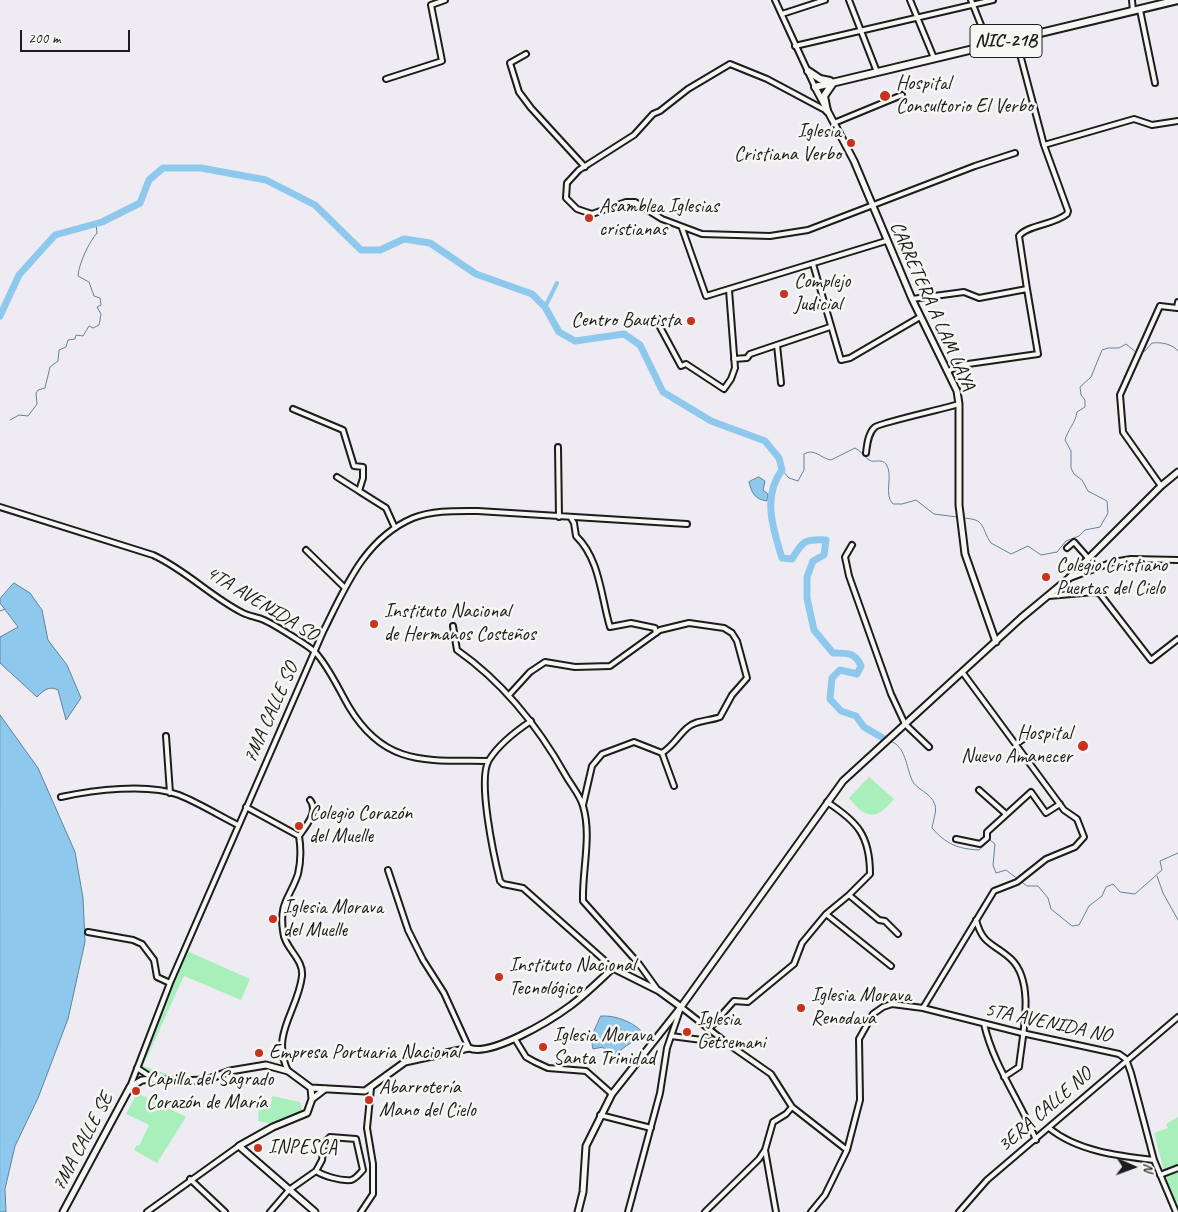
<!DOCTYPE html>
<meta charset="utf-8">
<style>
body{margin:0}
#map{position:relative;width:1178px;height:1212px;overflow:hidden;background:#eeecf2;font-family:Caveat,sans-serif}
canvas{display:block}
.north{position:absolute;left:1108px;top:1142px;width:50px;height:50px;-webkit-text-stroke:4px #f6f6f2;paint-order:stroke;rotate:92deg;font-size:14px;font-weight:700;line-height:20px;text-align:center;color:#1c1c1c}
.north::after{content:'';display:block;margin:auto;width:18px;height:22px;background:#1c1c1c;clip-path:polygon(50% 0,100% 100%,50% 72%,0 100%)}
.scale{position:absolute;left:20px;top:30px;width:110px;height:22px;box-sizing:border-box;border:2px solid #1c1c1c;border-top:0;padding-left:6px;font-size:15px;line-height:18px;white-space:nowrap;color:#1c1c1c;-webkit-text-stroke:4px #f6f6f2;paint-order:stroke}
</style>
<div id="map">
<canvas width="1178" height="1212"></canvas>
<div class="north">N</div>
<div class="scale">200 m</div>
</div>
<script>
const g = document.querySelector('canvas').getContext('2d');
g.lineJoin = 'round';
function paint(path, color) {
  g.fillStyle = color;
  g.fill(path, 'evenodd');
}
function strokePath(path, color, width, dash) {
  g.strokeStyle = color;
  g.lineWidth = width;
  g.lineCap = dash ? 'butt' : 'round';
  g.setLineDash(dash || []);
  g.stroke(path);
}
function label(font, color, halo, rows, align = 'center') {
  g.font = font + ' Caveat,sans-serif';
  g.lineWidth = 5;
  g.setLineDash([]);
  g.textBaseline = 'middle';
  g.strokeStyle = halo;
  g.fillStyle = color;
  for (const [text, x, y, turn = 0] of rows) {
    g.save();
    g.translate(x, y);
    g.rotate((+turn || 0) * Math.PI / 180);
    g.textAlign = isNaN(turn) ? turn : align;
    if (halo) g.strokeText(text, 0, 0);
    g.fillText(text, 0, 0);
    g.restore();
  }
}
const green = new Path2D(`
 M869 777 894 799C877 820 866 820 849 798Z
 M187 951 250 979 241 1000 184 976 143 1066 179 1078 156 1077 140 1070 138 1064Z
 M137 1093 186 1117 157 1163 134 1150 137 1145 139 1146 149 1125 126 1114Z
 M272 1096 300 1102 303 1112 271 1124 258 1121 259 1104 271 1105Z
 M1178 1117V1166L1164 1171 1154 1133 1168 1128 1166 1124Z
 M1178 1170V1208L1164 1176Z`);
const water = new Path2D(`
 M759 477 765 481 763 490 768 494 767 501C754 499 752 493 749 482Z
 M14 583 30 593 42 610 48 640 67 665 81 698 66 720 58 690C49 685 43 691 37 697L0 663V637L18 627 0 603V599Z
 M0 715 38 768 75 852 83 898 85 942 68 1019 38 1098 15 1146 5 1189 6 1212H0Z
 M601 1016C617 1015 636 1023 646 1036L645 1038 640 1035C633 1043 624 1046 618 1053L621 1056 619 1059 606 1052 603 1047 593 1049 591 1038Z`);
const stream = new Path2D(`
 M1141 352 1145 351 1152 343C1161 342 1173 344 1178 351
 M10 420 19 415 28 416 37 404 36 393 38 390 45 388 50 367 58 361 59 350 66 347 68 340 75 339 76 335 83 336 89 326 93 328 99 325 101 314 97 307 101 305 100 298 94 296 89 282 78 276C79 263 89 242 97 233L96 224
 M782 470 789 478 798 481 804 470V454C815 448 820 458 831 460L855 448C862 451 864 458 871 461 877 462 882 459 886 464 894 475 883 495 893 504H902L916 500 934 514 957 517
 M962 518C987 519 980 527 991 543L1011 554 1028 546 1041 555 1057 552 1066 541 1079 536 1085 530 1100 527 1108 513 1107 501 1088 491 1082 480 1074 474 1071 468V451L1065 440C1068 429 1075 424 1077 412L1085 407V400L1081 395 1080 387 1091 377 1102 350 1108 348H1119L1126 344 1137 353
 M0 611 5 609
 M890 741C906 746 906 767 912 780 916 790 931 792 935 805 937 811 933 821 932 828 946 844 958 849 979 850L990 840 995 844 993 865 996 873 1006 870 1027 886H1038L1048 898 1051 909 1072 926 1079 925 1089 906 1102 896 1106 887 1113 884 1120 892 1135 894 1162 870 1160 861 1178 853
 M1157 876 1163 893 1178 920`);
const canal = new Path2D(`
 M545 307 557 283`);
const river = new Path2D(`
 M0 316 19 275 55 235 102 222 140 203 149 180 163 168H201L266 180 315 205 361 250H380L404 239 430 243 476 274 532 294 545 307 559 332 575 341 624 334 640 345 663 392 711 421 765 441 779 458 782 470C762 496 773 529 782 558L792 559C803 541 804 539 826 540L824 555 813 561 807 577V598L814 630 833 653C847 653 855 652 861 666L857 674 840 670 832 678 830 699 841 711 856 716 864 727 883 738`);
const street = new Path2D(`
 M775 0 815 87
 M849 0 877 72
 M910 0 934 58
 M971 0 989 45
 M1132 0 1133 11
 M1140 10 1155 83
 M782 14 825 0
 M795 46 993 0
 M526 54 510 63 519 92 531 108 585 167
 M386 79 442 61 431 5 445 0
 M827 111 767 79 730 64 688 89 660 111 653 114 634 135 579 170 567 183 566 198 577 209 592 214 626 202H635L662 219 702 234 770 236 808 230 975 166 1015 153
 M834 123 902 95
 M1044 145 1134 119 1152 125 1178 121
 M682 228 706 296 886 241
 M813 264 841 360 850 358 920 317
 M912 299 964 292 979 298 1027 289 1019 236C1027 225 1054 225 1067 214L1068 211 1044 145 1016 39
 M660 327 681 366 686 364 724 389 731 379 735 368 729 290
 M777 345 781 383
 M734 359 747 358 750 354 830 327
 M948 371 961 365 1038 354 1027 289
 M293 409 343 430 354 466 363 467V478L359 491 386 508 395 528
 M558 447 559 517
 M866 453C867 445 868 433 875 427 879 423 947 408 959 404
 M337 477 359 491
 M1161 486 1123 432 1120 395 1160 306 1177 308 1178 302
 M0 507 153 555C186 570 211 597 243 613 249 616 257 617 264 620 273 624 309 646 315 652 329 667 339 690 349 707 385 767 427 760 488 761
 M571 518 574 523 576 536C600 559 601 597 610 627L631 623 655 628 656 633
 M852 545 845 557 849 576 891 694 905 724 929 747
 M1067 548 1074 542 1088 558
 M306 550 345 588
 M1070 578 1113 562 1131 559 1178 560
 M1049 596 1094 592 1100 594 1151 660 1178 639
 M453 626 457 650C504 683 538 726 566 776 571 785 580 795 583 806 592 836 582 870 583 901L639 964 657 989
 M509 695 530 672 545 662 575 667 610 666 660 630 689 623 724 628 732 633 737 641 747 678 732 695 720 717C710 721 695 720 687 728 678 736 673 746 662 753
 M531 721C516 731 499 744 489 760 477 779 494 857 500 881L503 884 523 888 613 968
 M166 736 170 793
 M1016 744 1028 736
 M979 790 1006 814
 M61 797C93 790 148 783 179 795 199 803 218 815 238 825
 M583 805 592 766 602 754 634 742 662 753 674 786
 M246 807 299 836C301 848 301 861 298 874 290 898 279 902 283 931 284 948 304 959 302 976 298 1011 270 1034 288 1071
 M299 836C306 826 319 811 310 800
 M956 839 980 844 987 838V832L1031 792 1046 813 1060 804
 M388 870 408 930 423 960 444 993 469 1048
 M849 895 879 920 885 921 898 934
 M826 914 891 966
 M976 920C983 946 994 943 1011 959 1036 983 1022 1036 1019 1067L1004 1077
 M88 932 133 940 142 944 154 960 157 977 170 983
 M923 1008 994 891 1017 882 1046 859 1075 847 1084 837 1077 819 1064 810 963 673
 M984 1024C994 1067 1020 1100 1036 1140
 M709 1029 734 1001 748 1002 794 964 802 943 826 914 849 895 870 874C870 836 858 822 827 802
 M671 1036 725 1043
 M515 1039 526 1057 535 1062 548 1068 586 1071 612 1094
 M137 1068 154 1079
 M130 1087 170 983 323 632C345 588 364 539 413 518 433 510 457 511 478 511L687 524
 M600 1115 651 1128
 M1049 1128C1077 1151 1118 1156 1154 1160
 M765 1150 776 1212
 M1160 1175 1178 1168
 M190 1179 225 1212
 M147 1212 239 1146
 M270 1212 289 1190 316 1171 322 1160 324 1143 330 1137 356 1139 363 1170C360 1173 356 1179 351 1180 340 1181 324 1176 316 1171
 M361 1212 373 1194V1164L367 1128 371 1088
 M628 1212 660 1093 667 1048 681 1007 728 1044 771 1074 792 1107 847 1150
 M705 1212 759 1159 765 1150 773 1122 786 1114 792 1107
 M811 1212 825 1195 847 1150 860 1100 859 1039 873 1014 883 1007 892 1004 923 1008 1022 1033 1119 1054 1126 1059 1131 1073 1154 1160 1176 1212
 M959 1212 987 1180 1178 1017`);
const secondary = new Path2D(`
 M815 87 854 161 912 299 957 391 959 404V505L965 554 996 642
 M311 1088 312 1099 307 1113 273 1127 239 1146 315 1212
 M312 1099 325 1089
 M63 1212 130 1087 142 1080 154 1079 177 1081 206 1080 230 1071 266 1065 288 1071 311 1088 365 1091 405 1062 469 1048C491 1057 551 1020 570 1006 585 995 599 981 613 968L659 991 681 1007
 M578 1212 583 1192 586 1146 612 1094 681 1007 843 781 1021 618 1068 579 1161 486 1178 472`);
const highway = new Path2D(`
 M808 71 820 79 830 81
 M815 87 1178 0
 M827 111 824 96 833 83`);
const markers = [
 [885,96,6,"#c8321e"],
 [851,143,5,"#c8321e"],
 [589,218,5,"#c8321e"],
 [784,294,5,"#c8321e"],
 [691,321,5,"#c8321e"],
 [1046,577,5,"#c8321e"],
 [374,624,5,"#c8321e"],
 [1083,746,6,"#c8321e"],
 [299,826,5,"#c8321e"],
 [273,919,5,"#c8321e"],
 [499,977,5,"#c8321e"],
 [801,1008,5,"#c8321e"],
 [687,1032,5,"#c8321e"],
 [543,1047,5,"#c8321e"],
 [259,1053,5,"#c8321e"],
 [136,1091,5,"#c8321e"],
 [369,1100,5,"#c8321e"],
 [258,1148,5,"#c8321e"]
];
const shields = [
 [1006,41,72]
];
const shieldNames = [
 ["NIC-21B",1006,41]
];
const poiNames = [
 ["Hospital",896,84],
 ["Consultorio El Verbo",896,107],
 ["Iglesia",841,132,"right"],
 ["Cristiana Verbo",841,155,"right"],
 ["Asamblea Iglesias",599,207],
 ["cristianas",599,230],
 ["Complejo",794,282],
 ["Judicial",794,305],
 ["Centro Bautista",681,321,"right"],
 ["Colegio Cristiano",1056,566],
 ["Puertas del Cielo",1056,589],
 ["Instituto Nacional",384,612],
 ["de Hermanos Costeños",384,635],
 ["Hospital",1072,734,"right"],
 ["Nuevo Amanecer",1072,757,"right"],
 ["Colegio Corazón",309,814],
 ["del Muelle",309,837],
 ["Iglesia Morava",283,908],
 ["del Muelle",283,931],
 ["Instituto Nacional",509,966],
 ["Tecnológico",509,989],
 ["Iglesia Morava",811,996],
 ["Renodava",811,1019],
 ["Iglesia",697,1020],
 ["Getsemani",697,1043],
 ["Iglesia Morava",553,1036],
 ["Santa Trinidad",553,1059],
 ["Empresa Portuaria Nacional",269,1053],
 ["Capilla del Sagrado",146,1080],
 ["Corazón de María",146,1103],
 ["Abarrotería",379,1088],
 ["Mano del Cielo",379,1111],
 ["INPESCA",268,1148]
];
const streetNames = [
 ["CARRETERA A LAM LAYA",932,306,66],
 ["4TA AVENIDA SO",262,604,31],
 ["7MA CALLE SO",271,713,-66],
 ["5TA AVENIDA NO",1048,1023,12],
 ["3ERA CALLE NO",1045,1110,-41],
 ["7MA CALLE SE",83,1142,-62]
];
paint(green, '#a8efbb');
paint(water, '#8ec9ed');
strokePath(water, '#608499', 1);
strokePath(stream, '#608499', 1);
strokePath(canal, '#8ec9ed', 4);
strokePath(river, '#8ec9ed', 7);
strokePath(street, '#1c1c1c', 8);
strokePath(secondary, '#1c1c1c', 9);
strokePath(highway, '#1c1c1c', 10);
strokePath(street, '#f6f6f2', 4);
strokePath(secondary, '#f6f6f2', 5);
strokePath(highway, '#f6f6f2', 6);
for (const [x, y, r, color] of markers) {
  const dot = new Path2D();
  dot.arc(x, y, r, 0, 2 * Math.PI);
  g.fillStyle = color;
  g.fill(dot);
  strokePath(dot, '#f6f6f2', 2);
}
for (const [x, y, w] of shields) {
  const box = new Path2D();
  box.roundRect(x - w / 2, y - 16.5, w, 33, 4);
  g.fillStyle = '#f6f6f2';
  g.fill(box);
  strokePath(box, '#1c1c1c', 1);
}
label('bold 19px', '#1c1c1c', null, shieldNames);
label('20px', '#1c1c1c', '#f6f6f2', poiNames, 'left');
label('20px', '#1c1c1c', '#f6f6f2', streetNames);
</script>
